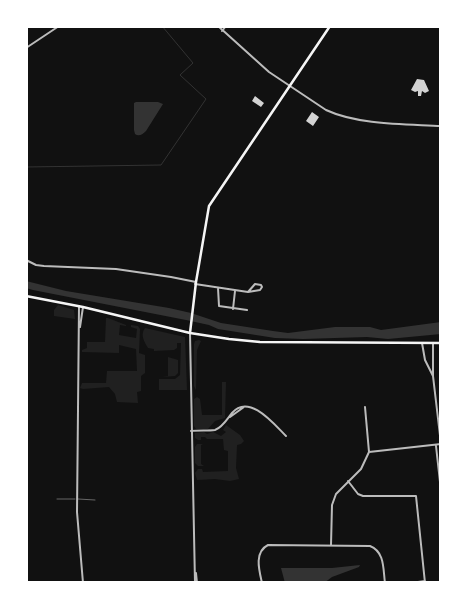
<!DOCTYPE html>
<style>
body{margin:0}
#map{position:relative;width:467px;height:609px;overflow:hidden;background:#111;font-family:"Crimson Pro",serif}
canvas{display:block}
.frame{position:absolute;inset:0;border:28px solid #fff;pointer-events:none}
</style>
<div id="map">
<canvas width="467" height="609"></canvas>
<div class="frame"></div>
</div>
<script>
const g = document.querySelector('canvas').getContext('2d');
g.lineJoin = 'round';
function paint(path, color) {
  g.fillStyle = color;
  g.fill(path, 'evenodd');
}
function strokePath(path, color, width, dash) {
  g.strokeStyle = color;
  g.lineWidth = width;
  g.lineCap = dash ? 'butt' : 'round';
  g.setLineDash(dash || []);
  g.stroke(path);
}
const green = new Path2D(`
 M58 305 74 310 75 319 54 316V310Z
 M106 318H108L126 325V326L120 325 119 335 136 338 137 329 131 327V325L138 326 140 329 139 353 145 355V373L141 376V391L137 392 138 403 117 402 115 394 109 387 83 389 80 388 82 383H106L107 371H137L136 349 119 345V353L82 352V350L87 348V342H105Z
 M145 328 185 337 187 390H159V379H175L180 375 181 343H177V348L174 350 154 351V349L148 348C144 341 140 335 145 328Z
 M199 340 201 341 197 350 196 390 194 386V344L195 341Z
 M168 357 178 360V373L175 376 162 377 168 376Z
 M222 382H226L225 418 215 421 208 429H196L194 426V399L197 397 200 399 202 415H222Z
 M226 425 240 435 244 441 241 444 237 445 236 468 239 479 230 481 215 479 197 480 195 473 198 469H202L203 472 228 471V451L224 450 223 439H207L205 437H201V440H198L195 438V433L204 432 207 434 213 432 221 436 226 432 223 430Z
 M197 444H203L201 445V464L204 466H198L195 463V447Z`);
const water = new Path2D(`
 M136 102H158L163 104 146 131C143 134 139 137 135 134L134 130V103Z
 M26 281 66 291 169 308 191 313 221 323 273 331 288 333 335 327H370L381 330 441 322V334L388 339 367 337 303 339 275 338 218 329 209 325 186 320 33 290 26 288Z
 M360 565 359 567 332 577 324 583H285L281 568H332Z`);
const stream = new Path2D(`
 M26 167 161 165 206 99 180 75 193 63 162 26`);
const building = new Path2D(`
 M417 79 424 80 429 91 425 93 422 91 421 96H418V91L415 92 411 90Z
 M255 96 264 103 261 107 252 101Z
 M312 112 319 117 313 126 306 121Z`);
const service = new Path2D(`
 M57 499H75
 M78 499 95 500`);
const minor = new Path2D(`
 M222 31 226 26
 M26 260 36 265 44 266 116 269 171 277 196 282
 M195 284 248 292 260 290 262 287 261 285 255 284 248 292
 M218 288 219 306 247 310
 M79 306 77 512 83 583
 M233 309 235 291
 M80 327 83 307
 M422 343 425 360 433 376
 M433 343V376L441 444
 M230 417 244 407
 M191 431C199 430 208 431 215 430 223 427 227 419 232 413 249 393 274 424 286 436
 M436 446 441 491
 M369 452 441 444
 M348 481 358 494 363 496H416L425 583
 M331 545 332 505 336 494 361 469 369 452 365 407
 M262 583C259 570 254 552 268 545L370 546C385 552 383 569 385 583
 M411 583 425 581`);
const tertiary = new Path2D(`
 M218 26 269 72 326 110C358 125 406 124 441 126
 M26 48 59 26
 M190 333 195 583
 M196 573 197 583`);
const secondary = new Path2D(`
 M26 296 83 307 190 333 229 339 260 342 441 343
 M190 333 196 282 209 206 330 26`);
paint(green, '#202020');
paint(water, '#333');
strokePath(stream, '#333', 1);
paint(building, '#d3d3d3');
strokePath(service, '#bcbcbc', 0.5);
strokePath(minor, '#bcbcbc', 2);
strokePath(tertiary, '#bcbcbc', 2);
strokePath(secondary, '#f5f5f5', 2.5);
</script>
